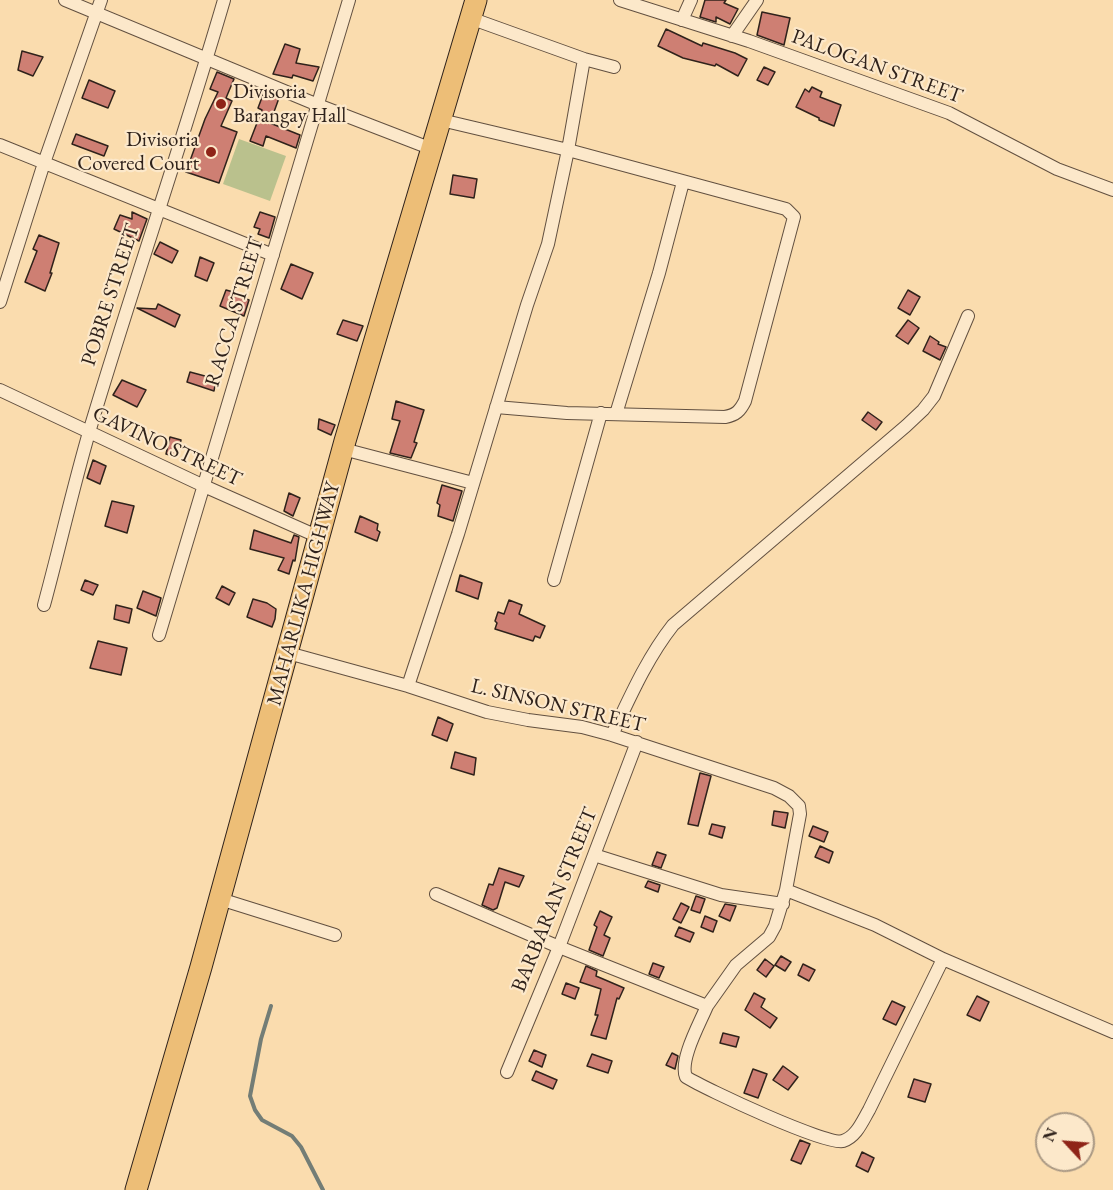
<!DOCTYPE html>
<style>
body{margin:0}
#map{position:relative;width:1113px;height:1190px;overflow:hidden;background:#fadcae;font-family:"EB Garamond",serif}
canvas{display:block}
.north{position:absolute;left:1035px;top:1112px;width:60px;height:60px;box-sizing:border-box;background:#fce8ca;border:2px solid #aa9984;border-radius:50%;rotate:296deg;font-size:16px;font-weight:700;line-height:24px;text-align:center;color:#2f221b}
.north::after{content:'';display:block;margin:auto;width:21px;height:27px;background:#8f2418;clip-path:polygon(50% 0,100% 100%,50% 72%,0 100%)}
</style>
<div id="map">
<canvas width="1113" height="1190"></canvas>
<div class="north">N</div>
</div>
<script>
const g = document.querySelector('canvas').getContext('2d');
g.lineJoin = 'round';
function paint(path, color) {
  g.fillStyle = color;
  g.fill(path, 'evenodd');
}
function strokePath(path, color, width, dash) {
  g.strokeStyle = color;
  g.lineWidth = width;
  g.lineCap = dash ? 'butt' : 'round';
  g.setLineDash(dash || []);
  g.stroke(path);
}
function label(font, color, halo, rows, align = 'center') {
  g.font = font + ' "EB Garamond",serif';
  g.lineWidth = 4.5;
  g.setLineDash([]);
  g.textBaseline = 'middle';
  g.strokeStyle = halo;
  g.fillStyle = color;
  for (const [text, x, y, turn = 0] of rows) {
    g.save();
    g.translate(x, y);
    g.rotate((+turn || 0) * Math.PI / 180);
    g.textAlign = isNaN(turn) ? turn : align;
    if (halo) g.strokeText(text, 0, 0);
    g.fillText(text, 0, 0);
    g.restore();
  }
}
const green = new Path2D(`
 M239 139 286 156 270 201 223 184Z`);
const stream = new Path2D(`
 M271 1006 261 1039 250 1096 255 1110 262 1120 292 1136 301 1147 323 1190`);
const building = new Path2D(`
 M705 0H726L724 3 738 9 730 24 716 17V22L700 17Z
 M762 12 790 18 784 45 757 35Z
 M666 29 702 46 703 43 735 53 747 59 738 76 716 64 715 66 683 58 658 46Z
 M285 44 300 49 296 63 319 67 313 81 293 75 292 78 273 74Z
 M22 51 43 57 33 76 18 70Z
 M764 67 775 72 768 85 757 80Z
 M217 72 234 79 226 98 232 101 221 126 237 132 219 183 186 172 205 119 218 92 210 89Z
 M89 80 115 91 108 108 82 98Z
 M812 87 822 92 820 97 841 105 834 126 819 120V118L796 107 805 89 809 92Z
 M264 92 279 98 270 123 300 135 296 148 266 136 263 146 250 141 262 110 258 108Z
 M76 134 108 146 104 156 72 144Z
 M453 175 477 179 474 198 450 194Z
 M132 212 147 219 139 241 114 229 120 215 132 219Z
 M260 212 275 217 269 238 258 234 260 229 254 227Z
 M39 235 59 243 50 273H52L45 291 25 282 37 251 33 249Z
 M160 242 178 251 172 263 154 254Z
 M200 257 214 263 207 281 195 276Z
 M291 264 313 273 302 299 281 289Z
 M226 290 237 293 236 295 249 300 244 316 220 306Z
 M908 290 920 297 910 315 898 308Z
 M158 304 180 315 175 327 137 308 156 309Z
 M343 320 363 326 357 341 337 334Z
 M908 320 919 328 908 344 896 336Z
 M930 336 939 342 938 344 946 347 940 360 923 351Z
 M190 372 216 379 214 391 187 382Z
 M122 380 146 390 137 407 113 395Z
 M396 401 424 410 414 442 417 443 411 458 390 453 400 421 392 419Z
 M868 412 882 422 876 430 862 420Z
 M319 419 335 425 331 435 318 429Z
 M170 437 181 440 177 457 166 454Z
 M93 460 106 466 100 484 87 478Z
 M442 485 462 491 453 521 438 516 440 505 437 503Z
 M289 493 300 498 293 516 284 511Z
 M112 501 134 506 127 533 105 526Z
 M360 516 378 524 377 530 380 532 377 541 355 532Z
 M254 530 291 543 294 535 299 537 295 561 293 560 289 574 278 570 284 558 250 549Z
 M460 575 482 583 478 599 456 591Z
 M85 580 98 585 93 595 81 590Z
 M222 586 235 593 229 605 216 598Z
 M143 591 161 598 156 616 137 608Z
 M253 599 267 603 276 609 275 619 272 627 247 617Z
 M509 600 522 605 519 614 545 626 540 638 535 636 533 641 495 629 497 623 495 621 498 612 504 614Z
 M116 605 132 609 129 623 114 619Z
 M98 641 127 648 121 675 90 668Z
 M438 717 453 724 447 741 432 735Z
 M455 752 476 758 474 775 451 768Z
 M700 773 711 776 698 826 688 824Z
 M774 811 788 813 785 828 772 825Z
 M712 824 725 827 722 838 709 834Z
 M813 826 828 832 824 842 809 836Z
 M820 846 833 852 829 863 815 857Z
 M657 852 666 855 661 868 652 865Z
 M499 868 524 876 519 887 505 882 497 908 493 910 482 905 489 884 493 885Z
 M648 881 660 885 658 892 645 887Z
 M696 896 705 899 700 913 691 910Z
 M681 903 689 907 681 923 673 919Z
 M725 904 736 906 730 921 719 916Z
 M600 911 612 917 604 935 610 938 603 956 589 950 597 927 594 925Z
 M705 916 717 921 713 932 701 927Z
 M679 927 694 933 690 942 675 936Z
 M781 956 791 962 785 971 775 965Z
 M765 959 774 966 766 977 757 970Z
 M653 963 664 967 659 978 649 974Z
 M803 964 815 970 809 981 798 975Z
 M586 966 597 971 596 976 624 988 619 999 617 998 606 1039 591 1035 598 1015H595L601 989 580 982Z
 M566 983 579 988 575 999 562 994Z
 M754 993 765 999 761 1007 777 1018 770 1028 745 1010Z
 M977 996 989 1002 980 1021 967 1015Z
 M892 1001 905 1007 896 1025 883 1019Z
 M723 1033 739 1037 736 1047 720 1043Z
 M534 1050 546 1055 542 1067 529 1061Z
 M672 1053 678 1056 675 1069 666 1065Z
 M592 1054 612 1061 608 1073 587 1066Z
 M783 1066 798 1077 788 1090 773 1080Z
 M753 1069 767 1074 758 1098 744 1093Z
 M536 1071 557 1080 553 1089 532 1080Z
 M914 1079 931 1084 925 1102 908 1097Z
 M800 1140 810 1144 801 1164 791 1160Z
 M862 1152 874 1158 868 1172 856 1166Z`);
const minor = new Path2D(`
 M65 0 318 105 432 149
 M620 0 749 41 949 113 1057 169 1113 190
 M470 18 584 59 614 67
 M682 20 691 0
 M732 36 757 0
 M441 120 568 150 786 209 794 217 745 401C740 411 736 415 725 417L567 413 496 407
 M0 145 273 255
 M0 302 44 163 101 0
 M0 390 204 486 319 537
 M616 414 659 273 683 182
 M343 449 473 483
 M554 580 601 413
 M44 605C60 546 73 487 90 429 133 285 182 144 224 0
 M159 635 349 0
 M288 653 408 686 487 712 528 720 582 727 612 735 774 788 789 796 799 806 800 814 786 890 775 926 769 937 736 965 707 1006 559 947 436 894
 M408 686 458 534 527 305 548 244 568 150 584 59
 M612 735C630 697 647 658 673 625L906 426 923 410 934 396 968 316
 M594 855 721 895 783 904
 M786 890 875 925 943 959 1113 1032
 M220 899 335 935
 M707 1006C700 1023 679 1060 686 1077 705 1089 827 1146 843 1141 856 1137 862 1122 869 1110L943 959
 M507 1072 559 947 637 742`);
const trunk = new Path2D(`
 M136 1190 201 967 345 441 476 0`);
const markers = [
 [221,104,6,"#8f2418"],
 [211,152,6,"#8f2418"]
];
const streetNames = [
 ["PALOGAN STREET",877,67,20],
 ["POBRE STREET",111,295,-72],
 ["RACCA STREET",235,312,-73],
 ["GAVINO STREET",167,447,25],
 ["MAHARLIKA HIGHWAY",304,594,-75],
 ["L. SINSON STREET",558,706,13],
 ["BARBARAN STREET",555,900,-68]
];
const poiNames = [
 ["Divisoria",233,92],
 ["Barangay Hall",233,116],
 ["Divisoria",199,140,"right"],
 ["Covered Court",199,164,"right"]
];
paint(green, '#bac18d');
strokePath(stream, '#737d76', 4);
paint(building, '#ce7f73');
strokePath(building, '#2f221b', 1.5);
strokePath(minor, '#625040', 14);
strokePath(trunk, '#2f221b', 23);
strokePath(minor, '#fce8ca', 12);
strokePath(trunk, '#edbe77', 21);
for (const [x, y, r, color] of markers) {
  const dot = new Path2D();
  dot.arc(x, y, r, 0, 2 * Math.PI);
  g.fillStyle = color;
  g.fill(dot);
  strokePath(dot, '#fce8ca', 2);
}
label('21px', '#2f221b', '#fce8ca', streetNames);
label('21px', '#2f221b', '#fce8ca', poiNames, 'left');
</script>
